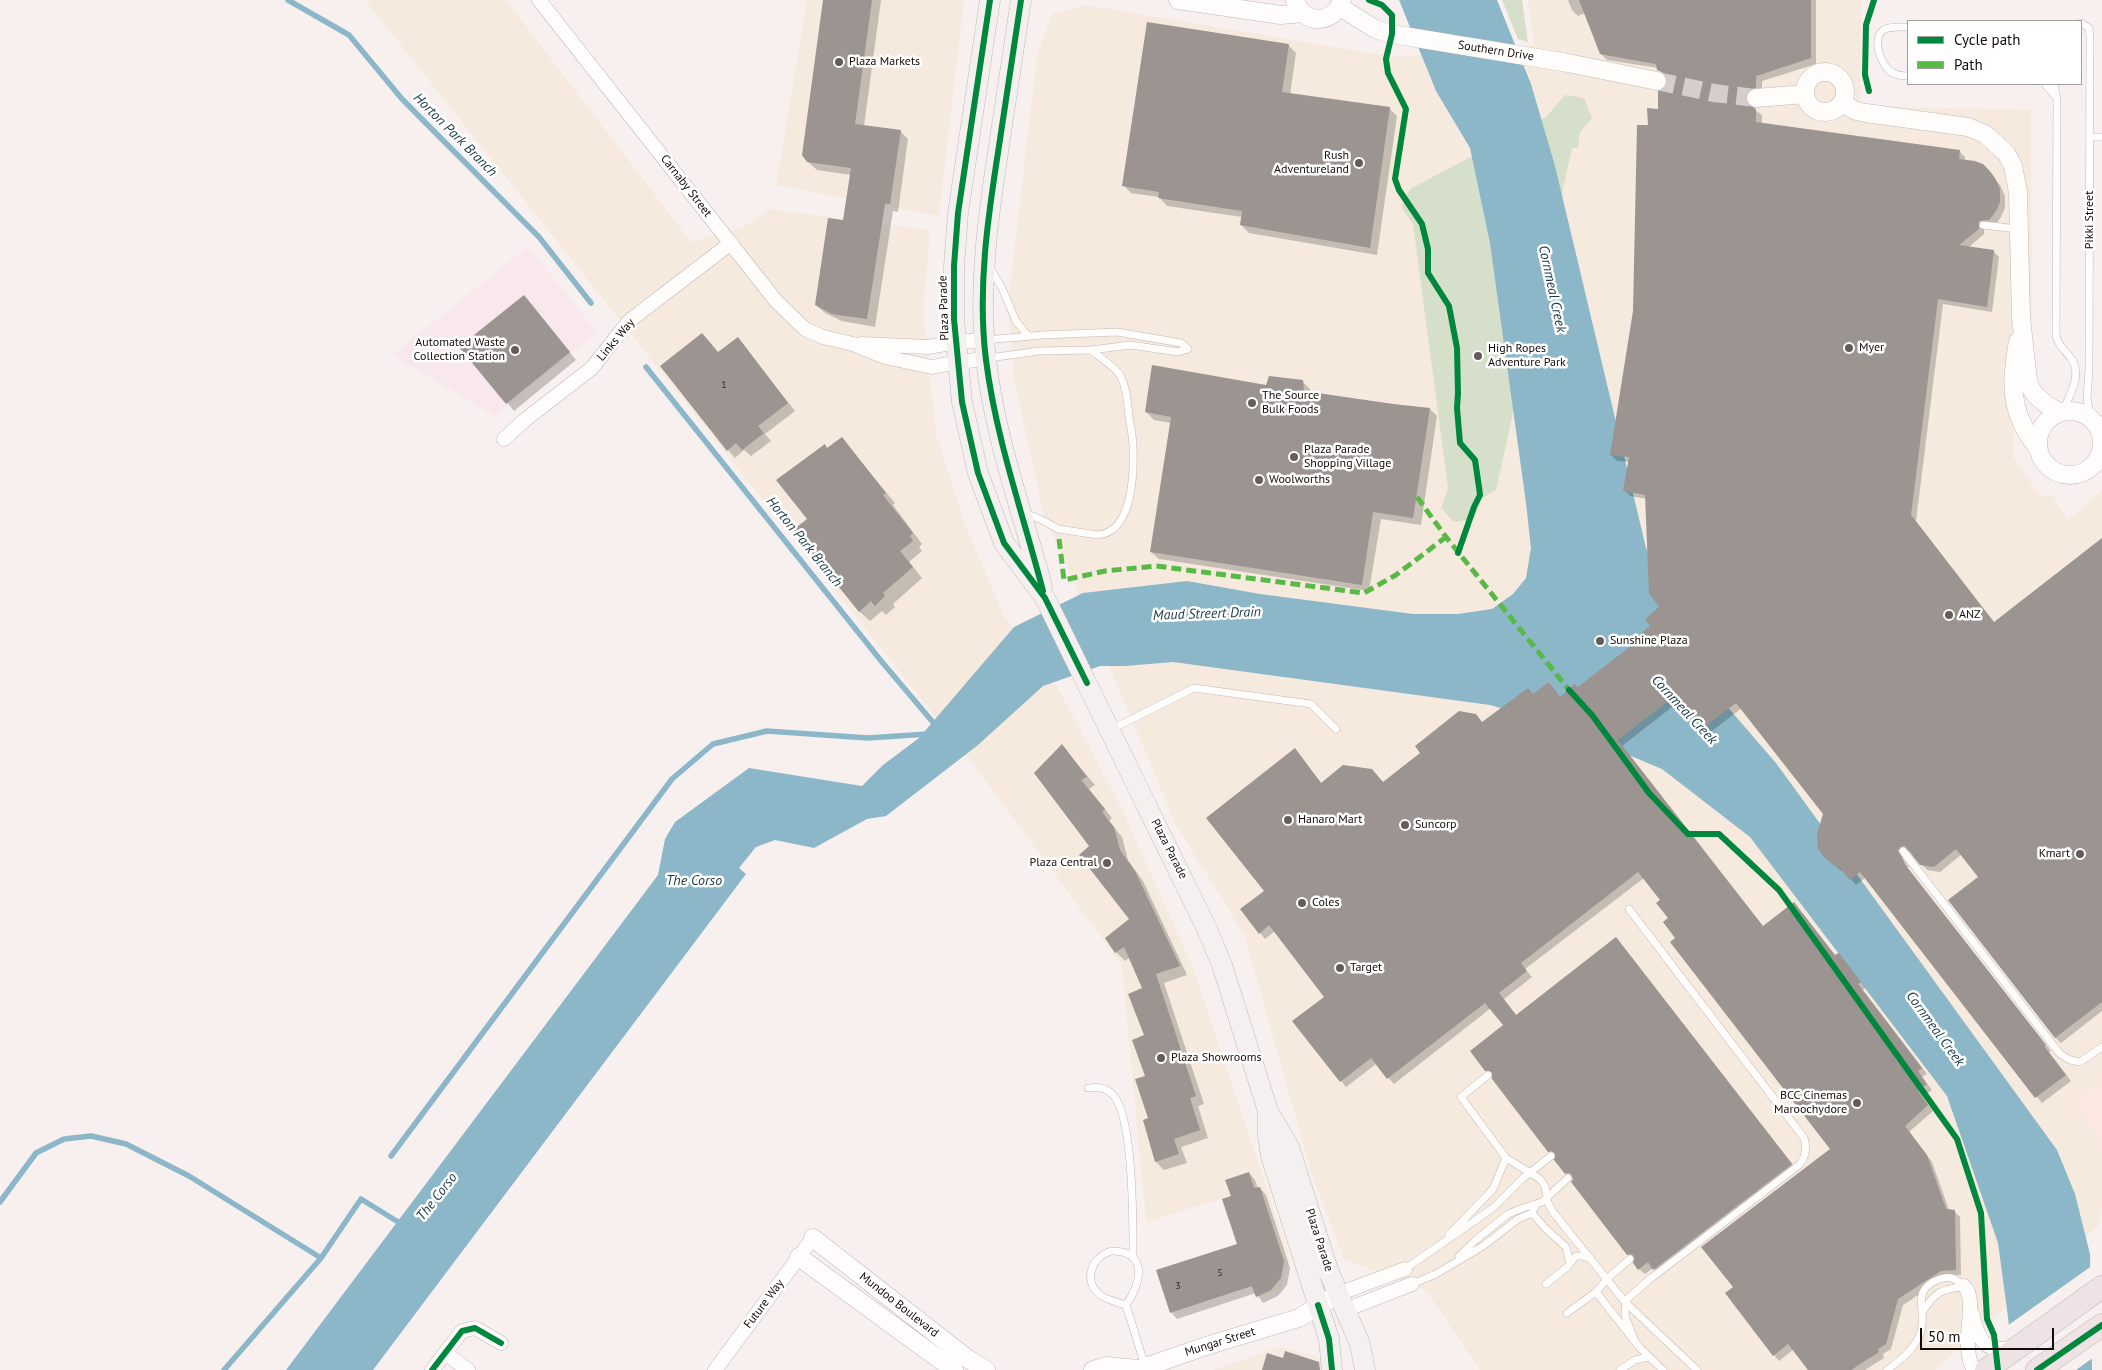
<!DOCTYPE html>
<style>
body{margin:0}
#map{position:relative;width:2102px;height:1370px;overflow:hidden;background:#f7f0ee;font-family:"PT Sans",sans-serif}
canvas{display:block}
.legend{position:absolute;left:1907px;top:20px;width:175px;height:65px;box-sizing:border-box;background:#fff;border:1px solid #a19e9c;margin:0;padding:6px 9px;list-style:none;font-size:15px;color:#150c08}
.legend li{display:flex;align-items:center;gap:10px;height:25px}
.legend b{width:25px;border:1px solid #a19e9c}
.scale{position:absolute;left:1920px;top:1328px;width:134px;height:22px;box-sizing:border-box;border:2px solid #150c08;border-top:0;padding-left:6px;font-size:15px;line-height:18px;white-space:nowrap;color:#150c08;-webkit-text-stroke:4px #fff;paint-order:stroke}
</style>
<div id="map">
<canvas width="2102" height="1370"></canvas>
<ul class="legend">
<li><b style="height:6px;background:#00873e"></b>Cycle path</li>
<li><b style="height:6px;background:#58b947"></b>Path</li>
</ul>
<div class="scale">50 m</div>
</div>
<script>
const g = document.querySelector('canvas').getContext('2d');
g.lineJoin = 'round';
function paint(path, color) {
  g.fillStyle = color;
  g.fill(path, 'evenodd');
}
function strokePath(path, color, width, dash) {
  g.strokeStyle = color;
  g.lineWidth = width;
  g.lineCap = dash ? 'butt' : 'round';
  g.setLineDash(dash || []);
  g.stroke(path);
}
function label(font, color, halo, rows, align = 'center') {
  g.font = font + ' "PT Sans",sans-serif';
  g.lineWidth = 5;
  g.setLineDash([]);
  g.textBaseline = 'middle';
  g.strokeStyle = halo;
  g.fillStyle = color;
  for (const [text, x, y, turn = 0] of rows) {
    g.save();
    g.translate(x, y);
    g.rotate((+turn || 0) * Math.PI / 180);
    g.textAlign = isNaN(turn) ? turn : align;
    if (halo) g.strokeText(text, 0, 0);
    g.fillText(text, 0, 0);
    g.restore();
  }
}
const commercial = new Path2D(`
 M365 0H506L691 242 746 226 769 209 930 230 923 311 936 434 965 525 1004 616 1059 690 1121 807 1193 968 1290 1258 1281 1288 1255 1299 1221 1199 1146 1222 1122 965 974 765Z
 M807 0H964L939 216 776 185Z
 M1528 0H1861L1860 106 2031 110 2032 386 2013 407V457L2040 496H2053L2068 521 2102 490V1085L2073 1102 2102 1139V1207L2099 1225 1935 1370H1480L1426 1290 1344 1259 1312 1175 1244 934 1177 827 1075 585 1044 516 1014 379 1008 305 1037 56 1052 14 1085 5 1394 57 1534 45Z
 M1279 1347 1316 1356 1333 1370H1213Z`);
const industrial = new Path2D(`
 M528 247 597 332 495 416 392 355Z`);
const built = new Path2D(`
 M2102 1085V1139L2073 1102Z`);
const green = new Path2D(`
 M1502 0H1522L1528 42 1518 39Z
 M1565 95 1584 98 1592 118 1580 132 1578 148H1572L1496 490 1481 499 1474 519 1454 522 1441 508 1448 488 1413 224 1401 207 1410 189 1546 117Z`);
const water = new Path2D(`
 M1399 0H1497L1531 84 1555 166 1646 548 1682 648 1712 689 1776 763 2057 1150 2075 1194 2090 1254 2092 1370H2013L2008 1317 1998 1243 1947 1096 1750 837 1662 769 1547 721 1490 705 1173 662 1125 666H1100L1043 686 978 745 886 816 867 819 814 848 775 840 756 847 739 868 746 874 373 1370H286L658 875 665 839 675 822 749 768 862 786 883 765 919 738 1014 627 1083 593 1187 581 1260 594 1413 614H1458L1492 609 1513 594 1526 578 1531 548 1526 503 1490 243 1470 148 1436 91Z`);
const pier = new Path2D(`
 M2093 1265 2094 1357 2076 1370H2011L2007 1326Z`);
const shadow = new Path2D(`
 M824 0H881L864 126 900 131 908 139 898 212 893 211 875 327 842 321 825 313 816 305 844 222 851 175 817 170 808 162Z
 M1568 0H1816V64L1762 81V93L1751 100 1752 108 1762 115V124L1959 151 1965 157V161L1988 171 2000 185 2005 196V208L2001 217 1995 226 1984 227V234L1968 248 1993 251 1999 257 1992 312 1943 304 1916 521 1994 623 2102 540V1011L2061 1043 2055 1037 1980 877 1962 854 1940 872 1927 870 1909 851 1905 853 1903 859 1909 867H1907L2051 1051 2049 1052 2071 1081 2042 1103 1865 878 1856 885 1845 872 1840 870 1824 855 1825 814 1742 708 1708 734 1681 700 1622 746 1763 927 1844 960 1865 988 1863 990 1927 1074 1922 1077 1932 1090 1923 1097 1933 1111 1909 1132 1932 1162 1949 1210 1954 1211 1960 1217 1961 1275 1947 1276 1903 1305 1891 1349 1883 1354 1884 1358 1865 1370H1810L1794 1349 1779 1361 1774 1355 1735 1288 1832 1149 1676 938 1661 900 1644 878 1525 969 1532 977 1504 999 1517 1016 1621 944 1797 1170 1660 1275 1653 1268 1645 1274 1639 1269 1575 1178 1571 1179 1566 1173 1556 1157 1548 1151 1486 1070 1505 1026 1491 1008 1394 1084 1376 1064 1346 1087 1294 1021 1325 997 1275 931 1265 939 1260 933 1265 891 1295 750 1322 784 1383 783 1534 695 1554 689 1561 698 1578 689 1638 642 1651 626 1661 607 1647 499 1630 496 1625 490 1629 462 1617 461 1611 455 1634 311 1649 126 1659 110 1668 77 1664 75 1658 68 1607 60 1601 54 1585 13 1578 16 1572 10Z
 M1148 23 1289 46 1296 53 1290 95 1389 108 1397 116 1377 255 1249 233 1241 225 1242 217 1167 206 1159 197 1131 193 1123 185Z
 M531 304 576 360 514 411 461 347Z
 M745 347 795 411 765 434 771 441 751 456 744 450 735 458 728 450 719 354Z
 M1302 381 1310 389V393L1430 409 1437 416 1421 525 1381 519 1369 591 1159 559 1151 552 1171 423 1154 420 1146 412 1267 386Z
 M842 439 895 503 893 505 922 544 919 547 922 551 909 562 922 578 893 604 895 607 886 615 882 611 870 621 859 611 809 519 828 449Z
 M1062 746 1095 785 1089 789 1112 818 1109 821 1122 837 1128 860 1143 881 1187 975 1164 983 1204 1104 1198 1106 1208 1138 1181 1147 1187 1163 1164 1170 1156 1162 1145 1121 1149 1119 1144 989 1130 957 1125 961 1116 952 1131 919 1091 846Z
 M1249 1173 1255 1180 1258 1189 1260 1188 1266 1195 1290 1268 1287 1285 1278 1296 1263 1303 1256 1293 1177 1319 1171 1312 1239 1245 1233 1197Z`);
const stream = new Path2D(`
 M288 0 349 35 402 99 539 237 591 303
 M646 367 882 662 937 727
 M391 1156 672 779 713 744 767 731 868 738 928 734
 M0 1202 36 1153 64 1139 91 1136 126 1144 189 1176 321 1258 361 1199 403 1225
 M224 1370 321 1258`);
const building = new Path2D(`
 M823 0H872L855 124 901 130 890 204H885L867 319 832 314 815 305 828 218 843 220 851 168 807 162 802 155Z
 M1579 0H1811V58L1756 76V87L1750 90 1745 98 1748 104 1756 109V122L1960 150 1959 159 1975 161 1983 164 1989 170 1995 178 2000 189V202L1996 211 1989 220 1979 221V229L1959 245 1994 250 1987 307 1938 299 1911 515 1994 622 2102 538V1002L2055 1038 1948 900 1978 877 1956 849 1934 867 1920 865 1905 846 1900 847 1898 851 1905 863 1903 862 2046 1045 2044 1046 2066 1075 2035 1098 1860 872 1850 880 1840 868 1833 865 1823 856 1818 848 1817 834 1823 814 1736 703 1702 729 1676 695 1618 740 1763 926 1794 902 1835 955 1839 953 1861 982 1858 984 1922 1068 1918 1071 1927 1084 1918 1091 1928 1105 1905 1126 1927 1155 1946 1209 1955 1210 1956 1270 1941 1271 1898 1299 1886 1344 1878 1349 1879 1352 1851 1370H1808L1788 1344 1773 1356 1725 1293 1733 1287 1701 1247 1830 1149 1670 942 1675 938 1663 922 1668 918 1656 903 1660 900 1638 872 1521 963 1527 971 1499 993 1516 1015 1616 937 1792 1164 1653 1270 1648 1262 1638 1270 1633 1263 1634 1256 1631 1254 1627 1255 1571 1182 1573 1179 1572 1175 1569 1173 1565 1174 1554 1160 1555 1153 1552 1151 1548 1152 1492 1079V1072L1485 1071 1470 1051 1503 1025 1485 1003 1387 1079 1371 1058 1340 1082 1292 1021 1324 997 1269 925 1259 934 1240 909 1264 891 1206 818 1295 748 1321 783 1343 765 1372 769 1383 782 1420 753 1415 746 1459 711 1476 714 1482 722 1528 688 1533 694 1549 682 1560 697 1575 684 1578 687 1636 642 1634 639 1650 626 1645 619 1659 607 1649 593 1645 495 1623 491 1629 457 1610 455 1633 311 1637 125H1648L1647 108 1658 109V91L1665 88 1667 78 1664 73 1657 70 1656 64 1600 54Z
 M1147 22 1289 44 1282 92 1390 107 1370 248 1240 225 1242 211 1158 198 1159 192 1122 186Z
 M524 295 570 352 506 404 459 347Z
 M702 333 718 352 738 337 788 403 758 426 764 433 742 450 736 443 727 451 660 366Z
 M1152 365 1266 385 1269 376 1303 380 1304 391 1393 404 1430 408 1413 518 1373 512 1362 585 1150 552 1171 417 1145 412Z
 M842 437 886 493 883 495 913 533 910 536 913 541 900 551 913 567 883 593 885 596 875 606 871 601 859 612 793 530 807 519 776 480 825 444 827 448Z
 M1062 744 1087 777 1081 780 1105 809 1102 812 1114 827 1120 850 1135 871 1180 966 1156 974 1196 1096 1190 1098 1200 1130 1174 1139 1179 1154 1155 1162 1143 1120 1148 1118 1135 1079 1145 1076 1132 1040 1144 1035 1128 994 1142 988 1124 947 1115 953 1105 938 1129 919 1079 855 1089 846 1034 773Z
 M1249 1172 1254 1188 1260 1187 1284 1261 1281 1278 1271 1290 1256 1297 1252 1286 1170 1313 1156 1270 1237 1244 1222 1199 1231 1196 1225 1180Z
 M1285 1351 1319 1362 1320 1370H1262L1267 1353 1283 1358Z`);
const tertiaryTunnel = new Path2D(`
 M1657 81 1714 93 1756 98`);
const service = new Path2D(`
 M2081 23 2089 28 2090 36 2089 368 2087 399 2091 420
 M1908 27C1901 27 1891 26 1885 29 1870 37 1881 67 1893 73 1898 76 1903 76 1908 76
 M2045 84 2054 95
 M2054 84 2057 101 2056 334C2057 344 2064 349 2070 357 2084 374 2069 396 2062 413
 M2090 137H2102
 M1983 225 2018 229
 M990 268 1002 288 1016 321 1028 336
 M985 340 1043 335 1117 332 1181 343 1188 349
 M989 358 1039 351 1091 350 1130 345 1178 352 1188 349
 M1025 513 1042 520 1058 529 1098 535C1133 532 1134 473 1133 446 1133 436 1130 426 1129 416 1127 401 1127 388 1120 375 1116 368 1098 356 1091 350
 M1112 729 1194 688 1311 704 1336 729
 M1903 851 2060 1054 2070 1060 2080 1062 2102 1047
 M1629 909 1804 1138C1807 1148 1806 1157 1799 1165L1650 1279 1626 1300 1625 1316 1635 1341
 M1488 1075 1461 1097 1506 1158 1540 1179 1545 1186 1548 1203 1553 1212 1625 1302 1697 1370
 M1088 1088C1098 1087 1106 1087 1113 1095 1134 1117 1133 1225 1133 1258
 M1532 1213 1546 1229 1566 1247 1570 1263
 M1449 1235 1493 1189 1506 1158
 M1111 1251C1148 1250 1142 1283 1126 1305 1117 1302 1107 1300 1100 1295 1082 1280 1092 1257 1111 1251Z
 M1459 1256 1477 1239 1508 1214 1523 1208 1542 1202 1568 1178
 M1405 1269 1493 1208 1523 1178 1551 1156
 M1412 1284 1436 1274 1483 1246 1518 1219 1532 1213 1536 1205
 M1546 1284 1567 1267 1576 1256H1583L1591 1259
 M1596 1292 1640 1348 1663 1370
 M1126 1305 1145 1366
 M1923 1311C1936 1291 1941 1290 1964 1286
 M1567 1313 1596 1292 1609 1277 1630 1259
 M1620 1370 1635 1360 1649 1357
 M1887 1370C1900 1360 1914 1350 1920 1334 1929 1311 1908 1290 1940 1279 1950 1275 1956 1279 1964 1286`);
const minor = new Path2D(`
 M539 0 776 301 805 329 823 337 853 344 885 357 932 367 958 362 986 359
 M861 344 928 347 956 342 985 340
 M504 439 526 419 592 368 629 321 731 243
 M1964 1286C1980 1301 1958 1343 1974 1370
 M1338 1294 1405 1269
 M1345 1310 1412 1284
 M1972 1314C1978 1339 1985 1355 2014 1347
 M445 1353 468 1370
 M432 1370 462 1331 475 1328 501 1343
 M715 1370 813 1238`);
const tertiary = new Path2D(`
 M1178 0 1281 15 1302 13
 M1295 0C1303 26 1334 25 1342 0
 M1340 7 1375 29 1392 34 1568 63 1657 81
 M1805 92a20 20 0 1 1 40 0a20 20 0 1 1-40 0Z
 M1756 98 1805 94
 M1842 103 1856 111 1866 113 1968 127 1985 134 2006 153 2013 166 2018 192 2021 318 2028 381C2032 397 2048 405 2060 413
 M2018 341C2013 370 2009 398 2023 425 2027 434 2034 442 2039 451
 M2038 443a32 32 0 1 1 64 0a32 32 0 1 1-64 0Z
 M813 1238 968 1359 986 1370
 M799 1257 954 1370
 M1093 1370 1106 1366 1138 1369
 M1137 1370 1206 1346 1299 1318 1338 1294`);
const secondary = new Path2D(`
 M990 0 958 213 954 266V319L962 402 978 473 1004 543 1045 598 1206 927 1222 965 1268 1111 1289 1147 1328 1270 1360 1344 1365 1370
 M1021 0C1014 48 1006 97 999 146 988 216 978 288 986 360 995 438 1022 511 1042 586
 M1268 1111V1136L1271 1156 1329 1339 1332 1370`);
const primary = new Path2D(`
 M1986 1370 2102 1287
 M2037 1370 2102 1325`);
const quiet = new Path2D(`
 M1417 497 1446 537 1569 690
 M1059 539 1064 580 1105 571 1156 566 1364 593 1396 575 1446 537`);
const cycleway = new Path2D(`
 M990 0 958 213 954 266V319L962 402 978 473 1004 543 1045 598 1087 683
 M1021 0C1014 49 1006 97 999 146 988 216 977 289 986 360 996 439 1023 514 1043 591
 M1369 0 1382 5 1392 15V34L1386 59 1388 73 1406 109 1395 179 1399 190 1422 224 1428 249V273L1449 306 1457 348 1458 393 1457 408 1460 443 1475 460 1479 487 1480 495 1474 507 1458 553
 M1869 91 1865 75 1866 25 1874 0
 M1569 690 1592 715 1649 793 1688 834H1719L1779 890 1957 1139 1981 1213 1987 1319 1994 1335 1998 1370
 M1318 1305 1329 1339 1332 1370
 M432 1370 462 1331 475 1328 501 1343
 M2037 1370 2102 1325`);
const markers = [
 [839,62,5,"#645c58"],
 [1359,163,5,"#645c58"],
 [1849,348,5,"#645c58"],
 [515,350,5,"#645c58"],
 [1478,356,5,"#645c58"],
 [1252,403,5,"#645c58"],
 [1294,457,5,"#645c58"],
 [1259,480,5,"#645c58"],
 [1949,615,5,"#645c58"],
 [1600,641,5,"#645c58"],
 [1288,820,5,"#645c58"],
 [1405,825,5,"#645c58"],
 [2080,854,5,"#645c58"],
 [1107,863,5,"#645c58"],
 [1302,903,5,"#645c58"],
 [1340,968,5,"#645c58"],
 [1161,1058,5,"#645c58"],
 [1857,1103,5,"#645c58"]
];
const numberNames = [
 ["1",724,385],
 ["5",1220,1273],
 ["3",1178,1286]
];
const streetNames = [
 ["Southern Drive",1496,51,9],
 ["Carnaby Street",686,186,52],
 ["Pikki Street",2090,220,-90],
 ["Plaza Parade",944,308,-92],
 ["Links Way",616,340,-50],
 ["Plaza Parade",1169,849,63],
 ["Plaza Parade",1319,1240,72],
 ["Future Way",764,1304,-53],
 ["Mundoo Boulevard",899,1305,38],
 ["Mungar Street",1220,1342,-17]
];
const poiNames = [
 ["Plaza Markets",849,62],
 ["Rush",1349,156,"right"],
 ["Adventureland",1349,170,"right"],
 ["Automated Waste",505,343,"right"],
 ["Collection Station",505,357,"right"],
 ["Myer",1859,348],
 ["High Ropes",1488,349],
 ["Adventure Park",1488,363],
 ["The Source",1262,396],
 ["Bulk Foods",1262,410],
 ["Plaza Parade",1304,450],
 ["Shopping Village",1304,464],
 ["Woolworths",1269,480],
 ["ANZ",1959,615],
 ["Sunshine Plaza",1610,641],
 ["Hanaro Mart",1298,820],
 ["Suncorp",1415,825],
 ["Kmart",2070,854,"right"],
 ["Plaza Central",1097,863,"right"],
 ["Coles",1312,903],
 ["Target",1350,968],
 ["Plaza Showrooms",1171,1058],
 ["BCC Cinemas",1847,1096,"right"],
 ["Maroochydore",1847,1110,"right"]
];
const waterNames = [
 ["Horton Park Branch",455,135,45],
 ["Cornmeal Creek",1552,289,78],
 ["Horton Park Branch",804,542,51],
 ["Maud Streert Drain",1207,614,-2],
 ["Cornmeal Creek",1684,710,47],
 ["The Corso",694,881],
 ["Cornmeal Creek",1935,1029,54],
 ["The Corso",437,1197,-52]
];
paint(commercial, '#f6eadf');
paint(industrial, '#f8e7ec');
paint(built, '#fbe8e0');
paint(green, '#d6dfc9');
paint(water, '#8bb7c9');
paint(pier, '#f7f0ee');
paint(shadow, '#0003');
strokePath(stream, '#8bb7c9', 5.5);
paint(building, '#9b9490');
strokePath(tertiaryTunnel, '#d5cecc', 18, [18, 9]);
strokePath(service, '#c1b8b5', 8);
strokePath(minor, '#c1b8b5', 15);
strokePath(tertiary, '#c1b8b5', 19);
strokePath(secondary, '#c1b8b5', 21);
strokePath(primary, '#d2cecc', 24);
strokePath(service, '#fefdfc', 7);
strokePath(minor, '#fefdfc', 14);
strokePath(tertiary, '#fefdfc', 18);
strokePath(secondary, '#f5f0f0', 20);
strokePath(primary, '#eee2e4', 22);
strokePath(quiet, '#58b947', 5, [10, 5]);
strokePath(cycleway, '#00873e', 6);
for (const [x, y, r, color] of markers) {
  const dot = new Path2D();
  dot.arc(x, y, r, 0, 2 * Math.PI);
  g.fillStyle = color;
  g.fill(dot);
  strokePath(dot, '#fff', 2);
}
label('10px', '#362e2a', null, numberNames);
label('12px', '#150c08', '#fff', streetNames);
label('12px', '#150c08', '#fff', poiNames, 'left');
label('italic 14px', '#1a3a46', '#fff', waterNames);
</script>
